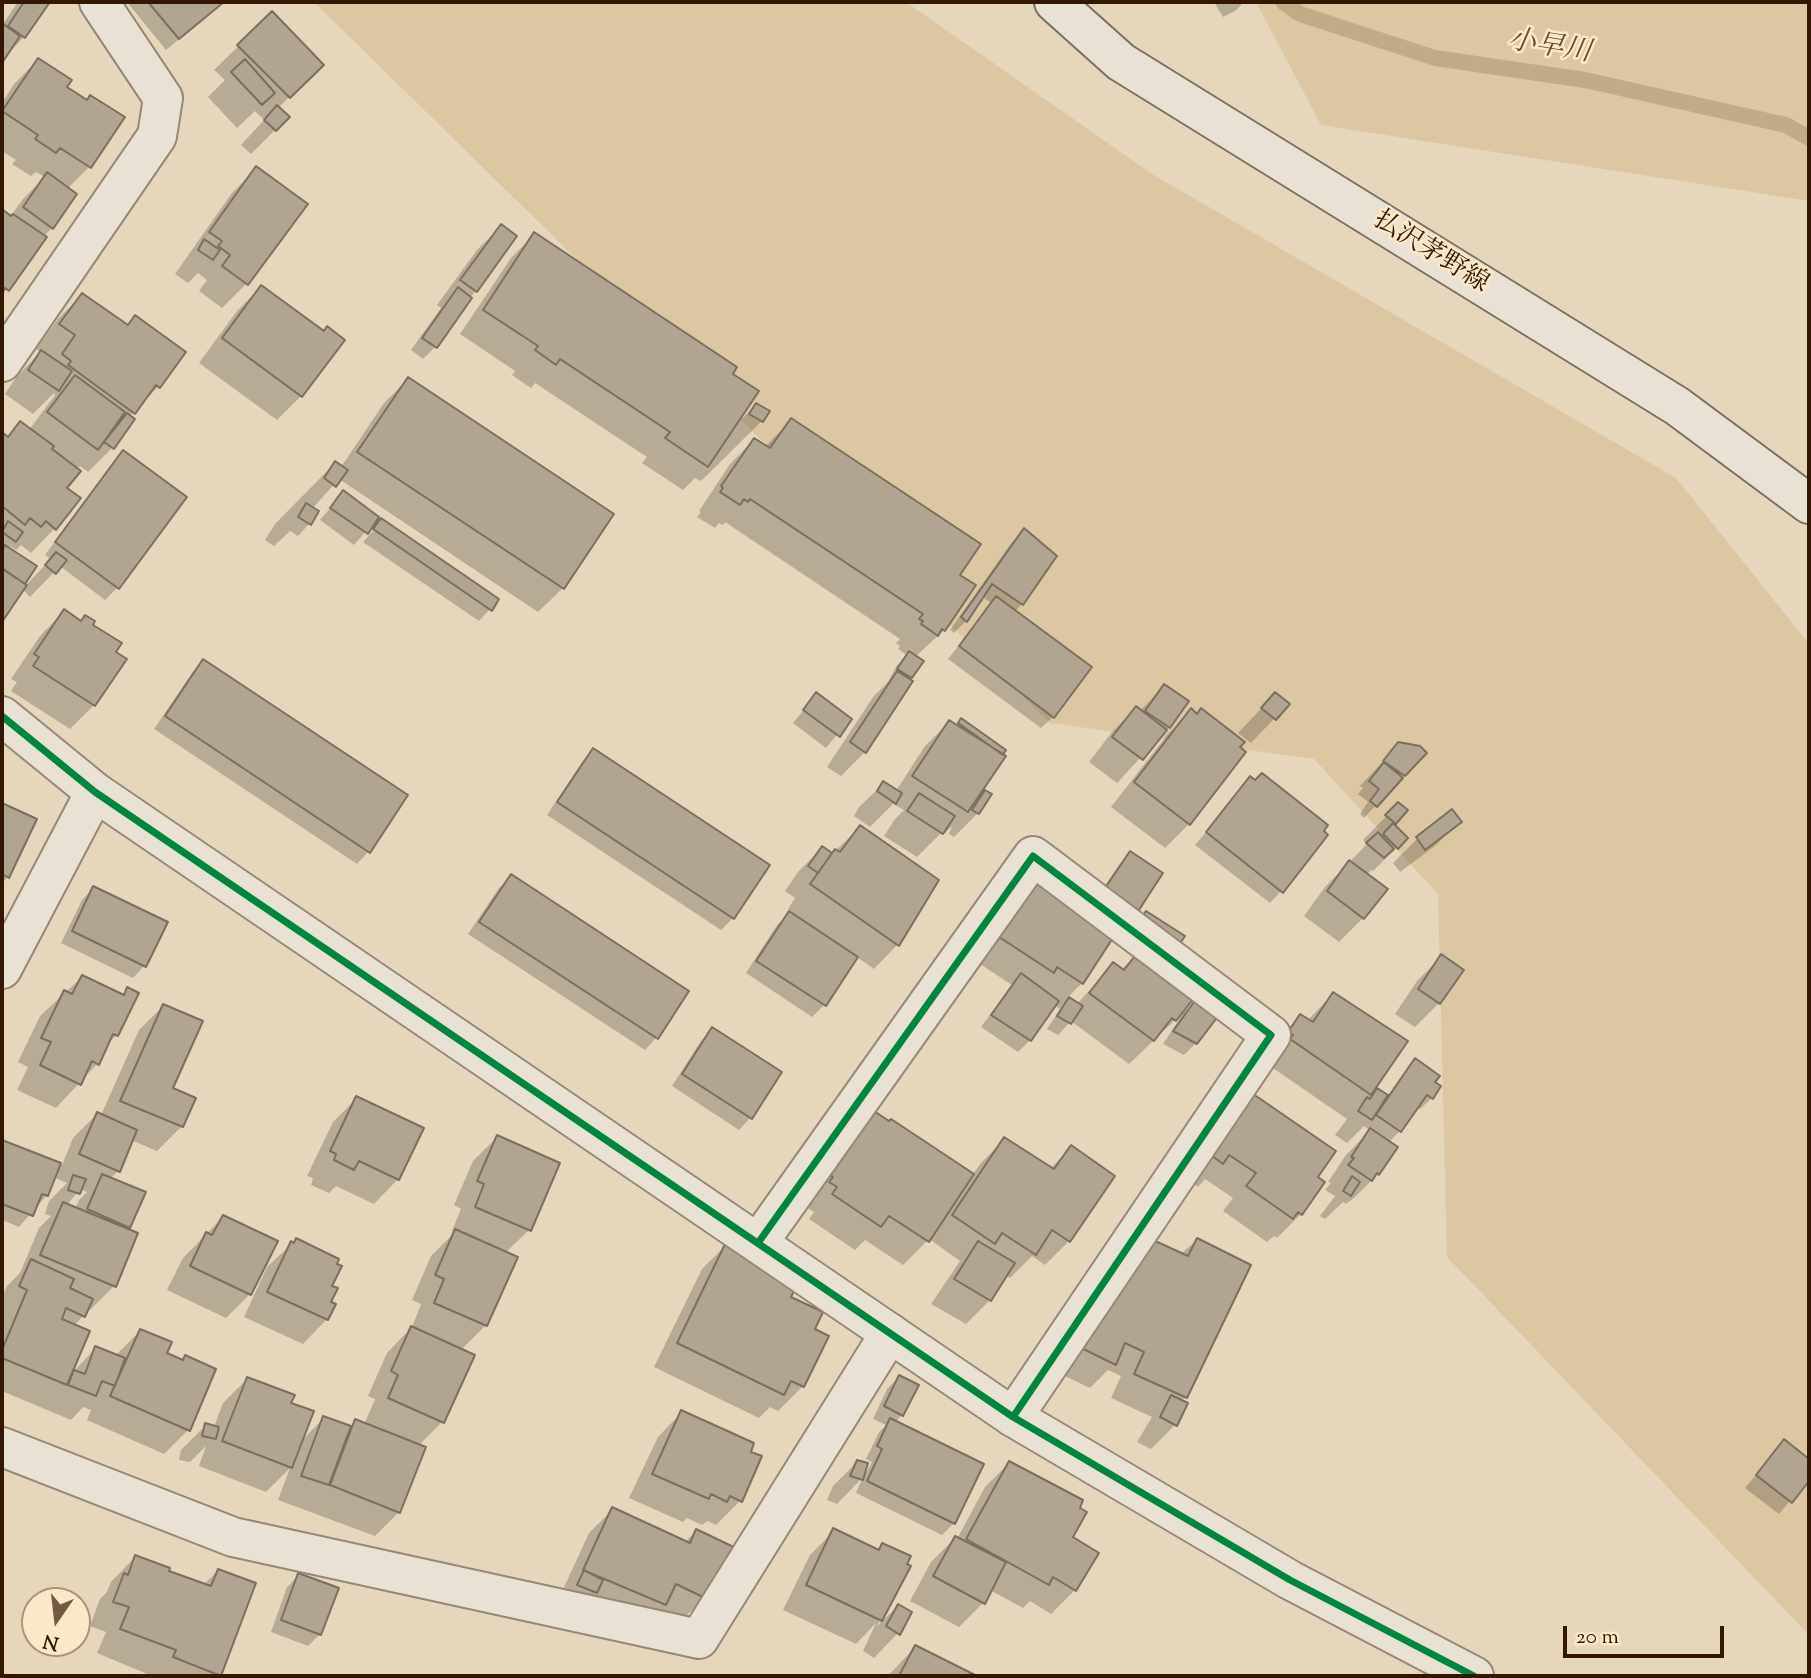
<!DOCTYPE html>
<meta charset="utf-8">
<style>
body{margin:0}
#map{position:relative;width:1811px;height:1678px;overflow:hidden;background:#e6d6bc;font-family:"Sorts Mill Goudy",serif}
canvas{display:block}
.frame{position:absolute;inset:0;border:4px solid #331703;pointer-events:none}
.north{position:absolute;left:21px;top:1587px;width:70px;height:70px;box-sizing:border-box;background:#fae8c8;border:2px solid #aa9479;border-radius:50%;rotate:194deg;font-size:19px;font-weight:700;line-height:28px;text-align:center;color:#331703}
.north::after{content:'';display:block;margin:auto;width:24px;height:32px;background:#725a44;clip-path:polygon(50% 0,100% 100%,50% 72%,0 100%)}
.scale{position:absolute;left:1563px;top:1626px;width:161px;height:32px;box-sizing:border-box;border:4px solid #331703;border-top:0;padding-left:9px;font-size:21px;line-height:24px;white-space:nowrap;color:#331703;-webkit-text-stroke:5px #fae8c8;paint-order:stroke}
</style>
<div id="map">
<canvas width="1811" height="1678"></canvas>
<div class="frame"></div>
<div class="north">N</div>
<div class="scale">20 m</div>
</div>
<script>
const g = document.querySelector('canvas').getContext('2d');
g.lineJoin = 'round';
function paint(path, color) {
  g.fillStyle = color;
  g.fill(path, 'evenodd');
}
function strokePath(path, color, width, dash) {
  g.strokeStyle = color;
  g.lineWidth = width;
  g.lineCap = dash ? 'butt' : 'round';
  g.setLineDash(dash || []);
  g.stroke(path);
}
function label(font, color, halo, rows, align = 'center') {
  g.font = font + ' "Sorts Mill Goudy","Noto Serif JP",serif';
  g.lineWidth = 5;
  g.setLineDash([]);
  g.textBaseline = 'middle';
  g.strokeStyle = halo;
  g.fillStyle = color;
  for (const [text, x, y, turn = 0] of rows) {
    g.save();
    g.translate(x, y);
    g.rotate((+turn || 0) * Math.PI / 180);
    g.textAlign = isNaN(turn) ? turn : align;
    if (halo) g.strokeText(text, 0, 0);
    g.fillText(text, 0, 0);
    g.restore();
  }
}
const green = new Path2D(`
 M314 2H906L1152 174 1676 478 1809 644V1635L1447 1257 1438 894 1314 759 1050 723Z
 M1256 2H1809V201L1321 125Z`);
const shadow = new Path2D(`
 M18 2H47L24 37 2 60V25Z
 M127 2H224L166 50Z
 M1214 2H1244L1235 11 1223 17Z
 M272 13 322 65 278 108 275 130 251 154 241 145 264 120 255 111 237 128 208 97 225 80 214 70Z
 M38 60 64 87 90 166 67 189 52 228 43 237 2 296V211L10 217 23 199 45 177 36 172 31 176 12 164 16 160 2 151V103L14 84Z
 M256 169 305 204 246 284 222 308 199 291 207 280 198 273 188 283 175 274 232 193Z
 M501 226 515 236 435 347 423 359 411 350 441 308 437 305 477 250Z
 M535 234 731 374 739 422 756 405 762 421 701 481 695 478 683 490 642 463 647 457 535 383 531 388 512 375 515 371 460 334 511 258Z
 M261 287 323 333 342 340 301 396 277 420 199 363 237 311Z
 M82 295 126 326 135 317 158 387 129 417 112 448 88 472 80 466 76 470 65 489 55 528 31 553 21 545 16 550 10 546 7 549 22 584 25 586 51 559 45 555 112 465 123 453 184 497 117 588 105 600 60 566 30 597 22 589 2 620V435L6 438 20 423 29 430 55 395 54 393 33 414 5 394 17 376 41 352 36 349 58 319Z
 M408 379 563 588 538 612 339 479 312 509 309 524 298 536 290 531 274 546 265 540 275 524 335 463 341 467 384 403Z
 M791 420 958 576 973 586 944 630 915 657 921 662 865 752 841 776 827 767 873 697 888 682 897 665 907 655 898 649 900 646 896 643 900 639 725 522 723 525 719 523 715 528 697 517 701 512 699 511 730 464 754 440 765 447Z
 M343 493 377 518 354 545 320 520Z
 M382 521 490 609 479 621 363 542Z
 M1024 531 1022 604 1014 612 1053 717 1041 728 948 659 992 603 982 597 966 621 954 633 950 630 1012 542Z
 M64 611 81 622 91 625 114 652 94 705 70 729 11 691 17 682 11 679 40 636Z
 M203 661 406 796 368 852 357 864 154 729 192 673Z
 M1164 686 1169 727 1117 783 1089 762 1112 732 1136 708 1140 711Z
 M1275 694 1288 704 1251 743 1238 733Z
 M816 695 850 719 826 748 793 723Z
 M1191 711 1243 752 1189 824 1165 848 1111 807 1167 735Z
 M962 720 1004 750 981 790 990 795 978 813 954 837 949 834 952 826 943 835 940 834 917 857 884 836 895 819 904 810 893 804 870 827 854 816 859 807 884 783 896 791 925 746 949 722 955 726Z
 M1399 744 1425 753 1364 818 1360 814 1368 802 1358 794 1363 788 1360 786Z
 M593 751 733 918 721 930 547 815 582 762Z
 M1251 778 1321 831 1281 891 1270 903 1195 845Z
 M1398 804 1406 811 1392 825 1406 838 1373 871 1371 870 1366 875 1363 918 1339 942 1304 916 1325 887 1367 844 1363 840Z
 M2 805 35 820 8 877 2 883Z
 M1452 812 1459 822 1435 846 1400 872 1393 863 1417 839Z
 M860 827 898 944 874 969 857 957 824 1005 812 1017 746 973 777 925 789 914 797 919 799 917 788 909 795 898 785 891 798 872 822 848 831 855Z
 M1131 853 1121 923 1082 983 1067 998 1077 1004 1113 964 1121 970 1140 951 1172 953 1175 1020 1129 1064 1071 1021 1058 1035 1047 1029 1060 1009 1054 1005 1030 1040 1018 1052 981 1027 1012 985 977 962 992 938 1098 896 1119 865Z
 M511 876 687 991 656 1038 645 1050 468 934 499 888Z
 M94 888 144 966 133 978 61 943 82 900Z
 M1441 957 1439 1003 1415 1027 1395 1014 1417 981Z
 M82 977 121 996 128 989 117 1035 106 1045 97 1064 56 1108 17 1090 28 1067 18 1062 40 1016Z
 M1333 994 1374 1088 1387 1097 1404 1073 1415 1061 1432 1082V1098L1420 1109 1417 1107 1400 1131 1388 1143 1378 1174 1354 1198 1346 1204 1343 1202 1325 1219 1320 1216 1335 1196 1325 1190 1331 1183 1328 1182 1346 1155 1370 1131 1364 1126 1347 1143 1335 1135 1347 1119 1267 1064 1276 1041 1301 1016 1307 1021Z
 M1199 998 1196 1043 1184 1055 1163 1044 1184 1012Z
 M163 1006 170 1089 193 1099 182 1126 157 1151 131 1140 118 1171 110 1179 129 1227 125 1230 114 1286 90 1310 87 1309 83 1316 74 1326 70 1375 96 1348 115 1356 140 1331 165 1354 181 1361 185 1357 188 1430 164 1454 87 1420 91 1410 83 1407 71 1420 2 1391V1320L4 1314 2 1313V1298L7 1286 20 1273 39 1228 51 1216 45 1214 49 1201 67 1183 53 1177 47 1195 19 1227 2 1220V1141L62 1165 73 1138 97 1114 101 1115 139 1030ZM80 1189 87 1192 79 1200 75 1209 67 1205Z
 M713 1029 750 1118 739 1130 672 1086 701 1041Z
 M357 1098 422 1129 398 1179 374 1204 336 1186 329 1193 311 1185 313 1178 307 1176 333 1122Z
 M1224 1107 1316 1178 1301 1214 1277 1238 1274 1236 1267 1242 1223 1211 1233 1198 1205 1179 1198 1187 1173 1169Z
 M497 1137 529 1230 505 1253 486 1325 460 1351 442 1422 418 1446 399 1512 375 1536 278 1500 290 1468 266 1492 199 1466 206 1446 190 1462 179 1460 181 1450 206 1425 214 1427 223 1403 247 1379 289 1404 301 1441 324 1418 350 1427 356 1421 364 1425 375 1399 368 1396 387 1353 412 1327 421 1304 412 1300 431 1256 455 1232 452 1231 461 1209 454 1205 473 1161Z
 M1005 1139 1050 1169 1071 1147 1069 1241 1045 1265 1032 1256 1010 1278 1005 1275 990 1300 966 1324 931 1304 960 1261 929 1239 903 1265 865 1240 855 1250 809 1219 814 1212 806 1207 824 1165 972 1175 981 1163Z
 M223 1217 250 1294 226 1318 167 1290 183 1258Z
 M296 1240 330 1286 327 1319 303 1344 244 1317 267 1267Z
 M1197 1240 1185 1397 1181 1402 1175 1425 1151 1449 1137 1442 1152 1417 1111 1398 1121 1376 1108 1370 1090 1388 1048 1368Z
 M726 1245 789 1298 812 1330 827 1336 803 1386 778 1411 770 1407 759 1418 654 1367 702 1269Z
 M899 1377 902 1415 895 1422 954 1523 942 1535 856 1493 863 1477 837 1504 827 1500 833 1486 857 1462 865 1475 872 1462 866 1459 879 1432 886 1425 873 1419 887 1389Z
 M682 1412 740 1501 716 1525 707 1521 702 1525 687 1518 683 1522 629 1498 658 1437Z
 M1785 1441 1809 1461V1478L1779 1514 1745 1488Z
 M1009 1463 1070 1538 1075 1590 1051 1614 1030 1601 1023 1608 990 1590 983 1603 959 1627 910 1601 931 1562 955 1538 957 1539 985 1487Z
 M613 1509 685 1542 696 1531 738 1550 700 1603 680 1621 554 1609 589 1533Z
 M834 1531 877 1551 883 1545 908 1567 877 1626 898 1606V1633L874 1658 863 1651 876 1623 856 1644 783 1610 810 1555Z
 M135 1557 167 1572 203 1585 218 1571V1676H152L97 1653 106 1632 90 1626 100 1599 107 1592 111 1582Z
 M299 1575 320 1634 308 1646 271 1632 287 1587Z
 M915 1647 973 1676H888Z`);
const stream = new Path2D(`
 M1283 2 1300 14 1435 58 1585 80 1786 125 1809 138`);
const building = new Path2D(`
 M24 2H50L25 38 8 26Z
 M148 2H224L179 39Z
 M272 11 324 65 290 98 237 45Z
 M2 23 20 36 2 63Z
 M38 58 72 80 67 87 87 100 90 95 125 117 91 168 60 148 56 153 35 139 38 135 2 111Z
 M245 59 275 93 262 105 231 72Z
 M277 105 290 117 276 131 264 120Z
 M256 166 308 204 248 285 222 266 230 255 218 246 222 241 209 232Z
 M47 172 77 194 53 229 23 207Z
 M2 209 11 216 13 214 47 237 9 291 5 288 2 293Z
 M501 224 517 236 477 292 460 280Z
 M534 232 737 367 733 374 759 391 708 467 665 438 670 432 560 359 556 365 535 350 538 346 483 310Z
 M204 239 220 250 213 260 198 250Z
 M261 285 324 331 327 326 345 340 302 397 222 338Z
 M458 287 472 298 437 348 422 338Z
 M82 293 128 325 135 315 186 352 160 388 156 385 135 414 68 365 71 361 62 354 75 335 59 324Z
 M41 350 72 371 59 391 28 370Z
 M75 375 125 412 98 450 47 412Z
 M408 377 614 514 564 589 357 452Z
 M756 403 770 411 763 422 749 414Z
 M127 413 135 419 114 449 104 442Z
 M791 418 981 544 960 575 976 585 945 631 942 629 938 636 921 624 923 621 919 619 923 614 750 499 748 502 744 499 740 505 720 492 723 488 721 486 754 438 770 448Z
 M20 421 54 446 52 449 81 471 67 488 81 498 56 530 46 521 41 527 30 518 25 525 2 506V432L8 437Z
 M123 450 187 497 119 589 55 542Z
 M335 461 348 470 336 487 324 478Z
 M343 490 379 517 368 534 330 508Z
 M306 503 319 511 311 525 298 517Z
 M381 518 499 599 492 611 373 529Z
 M8 521 23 532 16 542 2 532Z
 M1024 528 1057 556 1023 605 992 584 967 622 961 617Z
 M5 545 37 566 25 584 2 568V551Z
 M56 552 67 560 56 574 45 565Z
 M2 569 27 585 2 622Z
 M996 596 1092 667 1054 718 959 646Z
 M64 609 81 621 85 615 95 621 93 625 122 643 116 652 127 659 95 706 33 666 39 657 34 654Z
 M909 651 924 661 912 678 897 669Z
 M203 659 408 795 370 853 165 716Z
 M897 671 913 681 866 753 850 742Z
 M1164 684 1189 701 1170 728 1145 711Z
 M816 692 852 719 840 737 803 710Z
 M1275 692 1290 704 1276 720 1261 708Z
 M1136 706 1167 730 1143 760 1112 737Z
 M1191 708 1197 714 1201 708 1245 742 1240 747 1246 752 1190 825 1134 782Z
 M961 718 1006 750 1003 755 958 723Z
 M949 720 1006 756 968 812 912 776Z
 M1398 742 1420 746 1427 753 1405 776 1383 761Z
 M593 748 770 865 734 919 557 802Z
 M1384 762 1403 778 1377 807 1370 801 1379 789 1369 781Z
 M1262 773 1328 825 1324 831 1328 835 1283 893 1206 832 1250 776 1255 780Z
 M883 781 902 793 896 804 877 791Z
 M985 790 992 794 979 814 972 810Z
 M919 793 955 816 943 834 907 811Z
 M1398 802 1408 810 1396 824 1385 815Z
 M2 803 37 819 9 878 2 874Z
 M1452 809 1462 822 1425 850 1416 837Z
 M1393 823 1408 838 1398 849 1383 834Z
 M860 825 939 880 899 946 810 884 835 849 840 852Z
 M1378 832 1394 849 1384 858 1366 843Z
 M822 846 832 853 818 873 808 866Z
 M1130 851 1163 873 1137 913 1103 891Z
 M1349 860 1388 889 1364 919 1327 891Z
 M1040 869 1120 927 1083 984 1057 967 1054 973 999 937Z
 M511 874 689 991 658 1039 479 922Z
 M93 886 168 922 146 967 72 931Z
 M789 911 858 957 826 1006 756 961Z
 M1146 911 1185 936 1173 954 1135 928Z
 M1141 948 1198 993 1176 1021 1172 1018 1154 1041 1089 993 1113 962 1124 970Z
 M1441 954 1464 970 1440 1004 1418 989Z
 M1021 973 1059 1001 1031 1041 991 1015Z
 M82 975 124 995 127 987 139 993 118 1036 113 1034 99 1065 92 1061 81 1085 40 1065 51 1042 41 1038 64 990 72 994Z
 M1333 992 1408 1041 1371 1095 1290 1039 1293 1035 1288 1032 1300 1014 1313 1022Z
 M1199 995 1222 1011 1197 1044 1173 1031Z
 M1069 997 1083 1006 1071 1024 1057 1016Z
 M163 1004 203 1021 173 1088 196 1098 183 1127 120 1101Z
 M712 1027 782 1072 752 1119 682 1074Z
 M1415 1058 1440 1076 1435 1082 1441 1086 1433 1099 1427 1095 1401 1132 1376 1115Z
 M1243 1087 1336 1151 1318 1177 1325 1182 1302 1215 1298 1212 1293 1219 1246 1186 1256 1173 1229 1155 1223 1164 1196 1144Z
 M1377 1088 1388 1095 1372 1120 1358 1111 1367 1097 1370 1099Z
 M356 1096 424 1128 399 1180 359 1161 354 1170 334 1160 336 1154 330 1151Z
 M865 1105 889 1121 891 1119 974 1174 929 1242 889 1216 881 1227 832 1194 837 1187 829 1182 833 1177 827 1173Z
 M97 1112 137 1130 120 1172 79 1154Z
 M1370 1128 1398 1147 1379 1175 1377 1173 1372 1181 1348 1165 1354 1158 1351 1157Z
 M497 1135 560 1163 531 1231 475 1207 484 1184 477 1181Z
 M1004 1137 1054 1169 1071 1145 1115 1176 1070 1242 1052 1230 1036 1255 1002 1233 995 1244 952 1215Z
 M2 1140 61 1163 48 1196 42 1194 33 1216 2 1204Z
 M102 1174 146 1192 130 1228 87 1209Z
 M73 1175 86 1179 80 1194 68 1190Z
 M1352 1176 1360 1182 1351 1196 1343 1191Z
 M63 1202 138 1233 116 1287 40 1255Z
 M223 1215 278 1241 251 1295 190 1266 206 1232 212 1235Z
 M455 1229 518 1257 487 1326 434 1303 444 1279 435 1275Z
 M1142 1235 1188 1256 1197 1238 1251 1265 1187 1398 1134 1374 1144 1352 1125 1343 1116 1365 1071 1343Z
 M296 1238 339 1259 337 1264 342 1266 332 1286 338 1288 331 1302 336 1304 328 1320 267 1292 291 1241 294 1243Z
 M978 1241 1015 1263 991 1301 954 1279Z
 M726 1242 800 1278 791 1297 823 1312 815 1329 829 1336 804 1387 791 1381 784 1395 677 1343Z
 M31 1259 74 1279 70 1288 93 1299 85 1317 66 1308 62 1319 90 1331 67 1385 2 1358V1350L27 1290 19 1286Z
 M411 1326 475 1355 444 1423 388 1398 398 1375 391 1371Z
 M140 1329 172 1342 167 1353 183 1360 185 1355 216 1369 190 1431 110 1396Z
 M95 1346 125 1358 115 1386 102 1381 96 1396 68 1385 74 1370 85 1374Z
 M899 1375 919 1385 903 1416 884 1406Z
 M247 1377 295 1395 291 1403 314 1411 292 1468 222 1441Z
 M1171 1395 1188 1403 1177 1426 1160 1417Z
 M681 1410 754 1443 751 1452 762 1456 742 1502 730 1496 727 1502 711 1494 709 1499 652 1474Z
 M323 1416 351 1426 329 1485 301 1476Z
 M890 1418 984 1464 955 1524 867 1481 882 1449 877 1446Z
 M355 1419 426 1447 400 1513 330 1485Z
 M205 1423 219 1427 216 1439 202 1436Z
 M1784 1439 1809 1459V1481L1792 1503 1756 1475Z
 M857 1460 868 1463 863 1480 850 1476Z
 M1009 1461 1083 1500 1080 1508 1087 1512 1073 1537 1099 1553 1076 1591 1053 1577 1049 1585 966 1539Z
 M612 1507 690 1543 696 1529 740 1550 705 1598 676 1584 666 1605 583 1570Z
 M833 1528 879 1550 882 1543 911 1556 907 1564 911 1566 882 1621 806 1585Z
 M955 1536 1006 1562 985 1604 933 1576Z
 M135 1555 170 1568 169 1571 211 1586 218 1569 256 1583 221 1676 173 1657 176 1650 120 1629 129 1607 113 1602 124 1573 128 1575Z
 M584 1570 603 1580 597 1593 577 1585Z
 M298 1573 339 1588 321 1635 281 1620Z
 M898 1604 912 1612 900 1635 886 1626Z
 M915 1645 977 1676H899Z`);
const minor = new Path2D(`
 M2 362 157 136 163 98 99 2
 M2 969 95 792
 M758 1243 1033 856 1271 1035 1013 1417 1290 1580 1474 1676
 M2 1447 233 1537 699 1639 890 1333`);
const tertiary = new Path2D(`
 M2 716 95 792 1013 1417`);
const secondary = new Path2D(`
 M1054 2 1121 62 1677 406 1809 504`);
const cycleway = new Path2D(`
 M2 716 95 792 1013 1417 1290 1580 1474 1676
 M758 1243 1033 856 1271 1035 1013 1417`);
const streetNames = [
 ["払沢茅野線",1430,254,32]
];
const waterNames = [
 ["小早川",1549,49,9]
];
paint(green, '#ddc7a3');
paint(shadow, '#0003');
strokePath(stream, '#c3ab88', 16);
paint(building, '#b1a491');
strokePath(building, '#7b6f5f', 2);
strokePath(minor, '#958877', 42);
strokePath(tertiary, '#958877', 42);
strokePath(secondary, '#7b6f5f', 42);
strokePath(minor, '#e9e1d4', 38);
strokePath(tertiary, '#e9e1d4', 38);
strokePath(secondary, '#e9e1d4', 38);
strokePath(cycleway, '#00873e', 7);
label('26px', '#331703', '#fae8c8', streetNames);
label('italic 28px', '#674b2f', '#fae8c8', waterNames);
</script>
